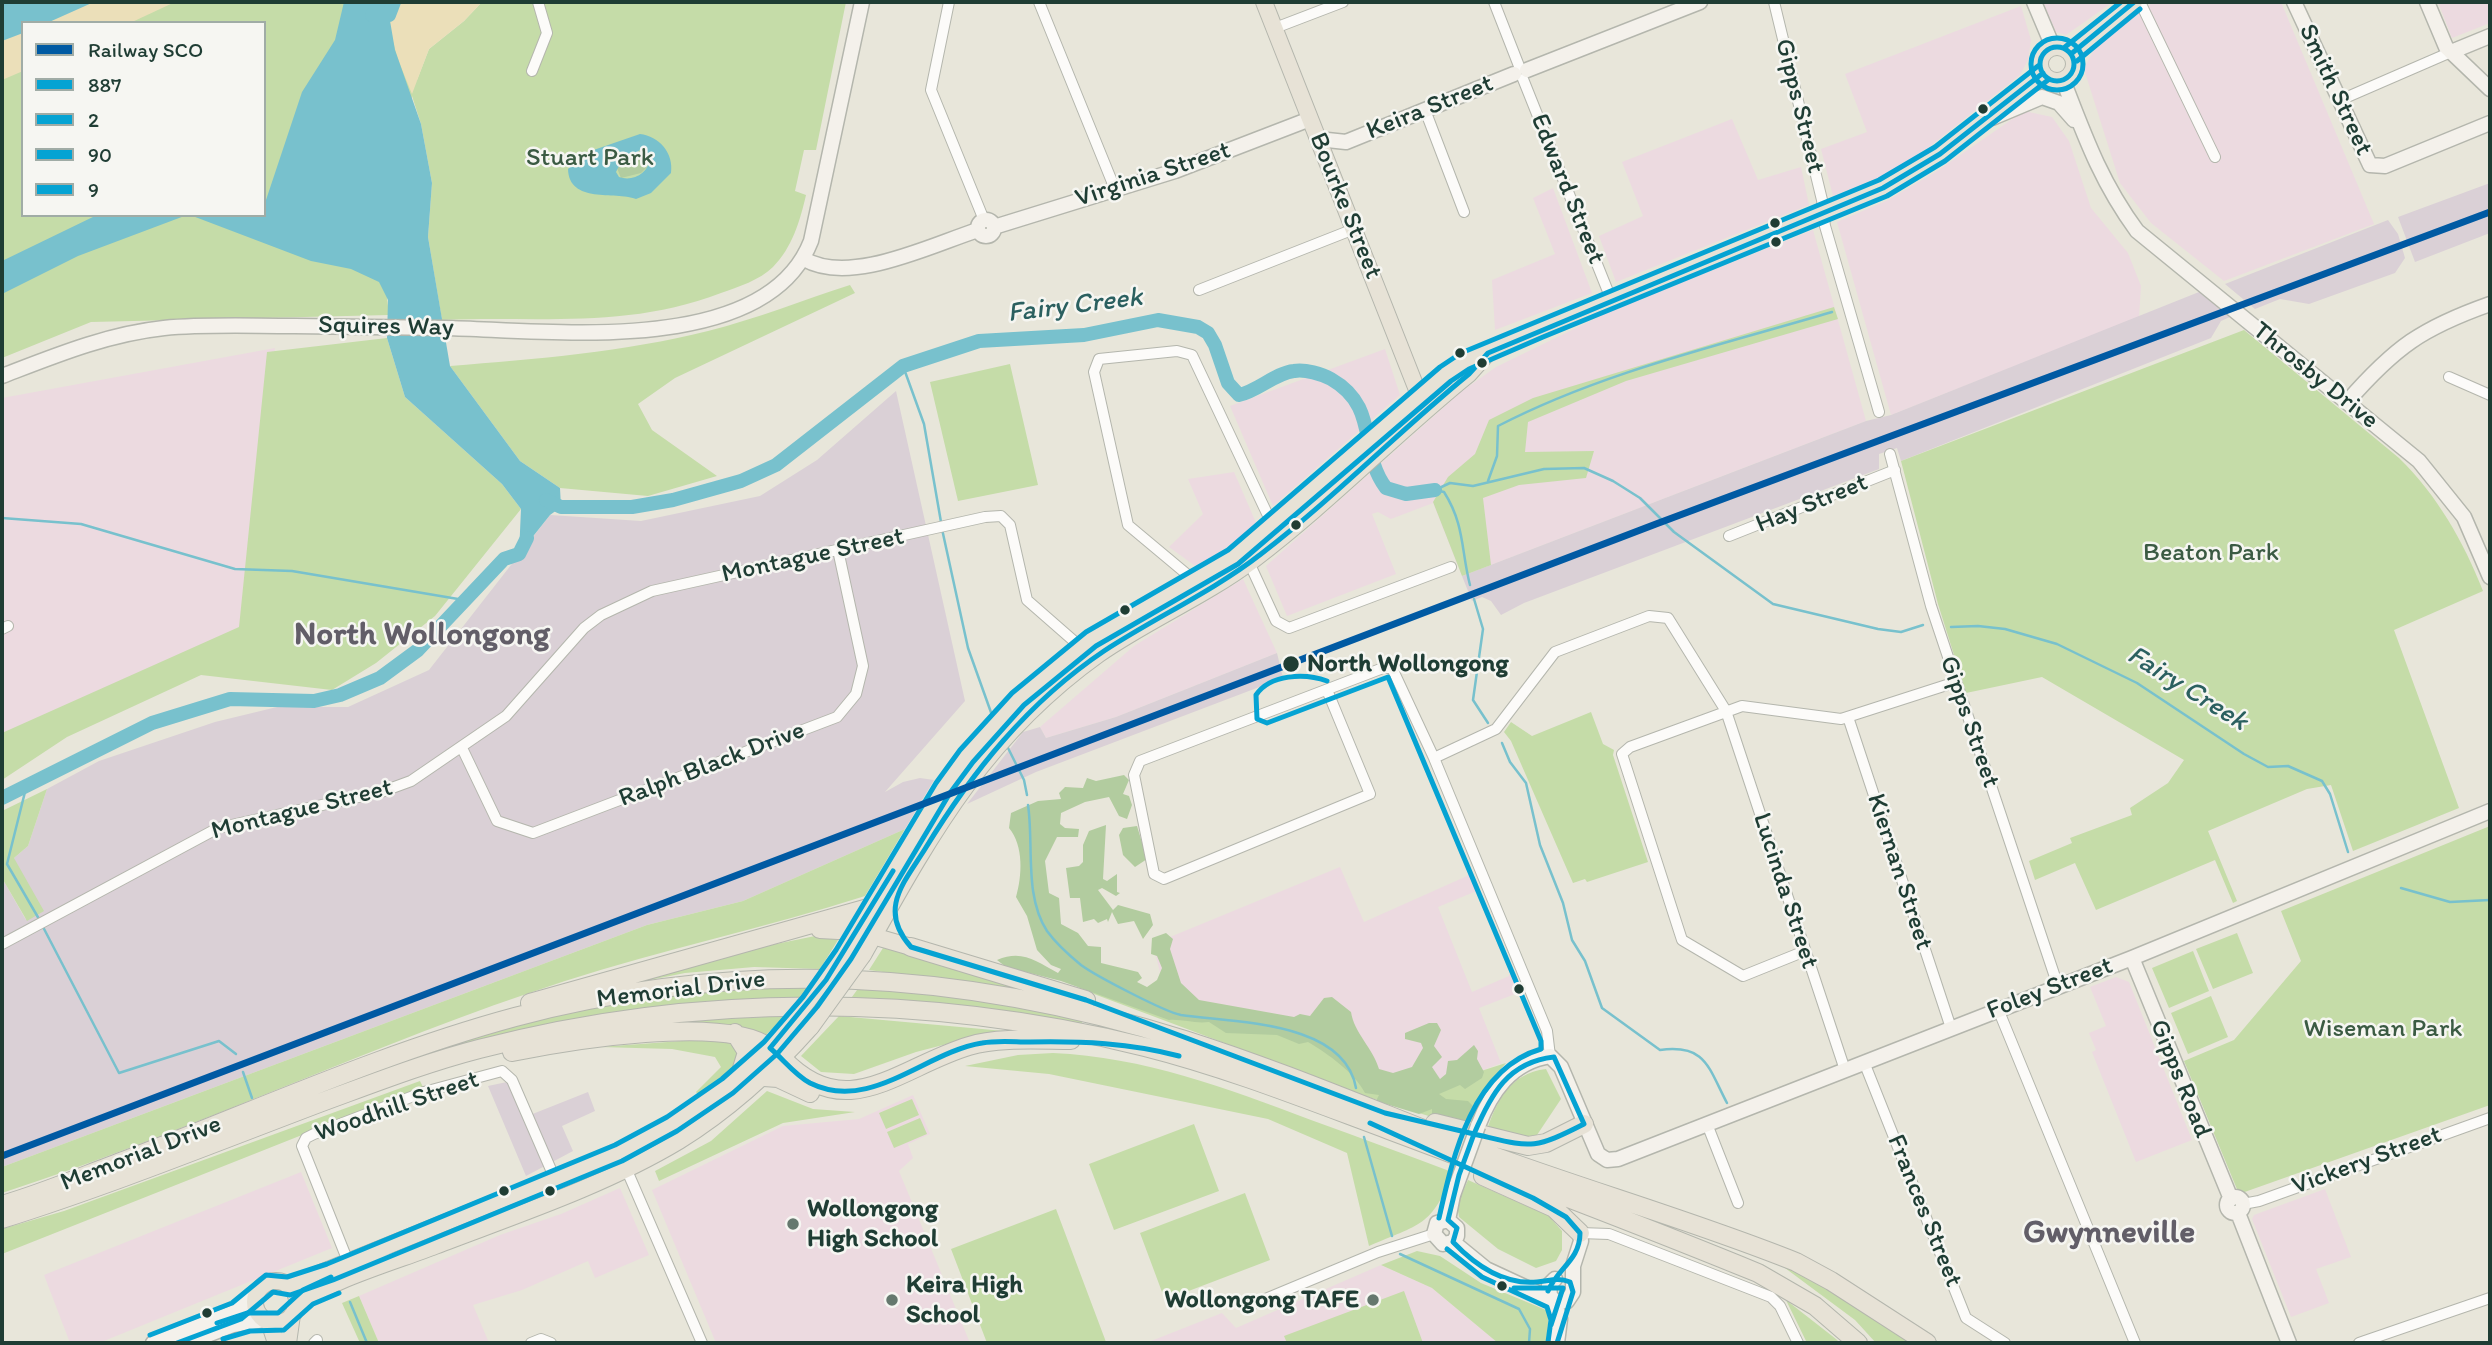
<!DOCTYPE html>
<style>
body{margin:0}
#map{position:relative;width:2492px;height:1345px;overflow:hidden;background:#e8e6da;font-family:Itim,sans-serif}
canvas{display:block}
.frame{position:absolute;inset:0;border:4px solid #1f3d34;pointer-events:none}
.legend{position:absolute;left:21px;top:21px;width:245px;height:196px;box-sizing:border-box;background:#f6f6f2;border:2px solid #a0aca6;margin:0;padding:9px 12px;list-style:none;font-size:21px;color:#1f3d34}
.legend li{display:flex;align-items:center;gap:14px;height:35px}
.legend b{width:35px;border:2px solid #a0aca6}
</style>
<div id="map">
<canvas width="2492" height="1345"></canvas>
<div class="frame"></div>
<ul class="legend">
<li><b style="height:9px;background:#005aa3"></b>Railway SCO</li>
<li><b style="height:9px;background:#05a3d3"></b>887</li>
<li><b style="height:9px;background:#05a3d3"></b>2</li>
<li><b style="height:9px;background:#05a3d3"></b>90</li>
<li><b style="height:9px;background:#05a3d3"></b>9</li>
</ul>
</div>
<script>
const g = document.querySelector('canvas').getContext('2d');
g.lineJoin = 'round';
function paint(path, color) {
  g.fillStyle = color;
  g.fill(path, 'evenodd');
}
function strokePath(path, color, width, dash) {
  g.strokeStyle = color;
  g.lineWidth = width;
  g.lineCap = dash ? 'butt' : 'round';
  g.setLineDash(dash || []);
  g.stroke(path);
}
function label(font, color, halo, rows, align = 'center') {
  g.font = font + ' Itim,sans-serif';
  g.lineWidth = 5;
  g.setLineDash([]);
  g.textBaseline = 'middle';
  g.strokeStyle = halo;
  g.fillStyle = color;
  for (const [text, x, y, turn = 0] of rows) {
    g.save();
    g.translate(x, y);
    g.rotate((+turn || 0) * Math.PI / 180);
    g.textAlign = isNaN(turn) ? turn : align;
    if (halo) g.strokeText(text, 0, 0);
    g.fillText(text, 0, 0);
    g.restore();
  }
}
const built = new Path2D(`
 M2043 2H2113L2066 35 2056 32Z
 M2153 2H2281L2374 224 2224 281 2151 223 2120 183 2084 69 2094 49Z
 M2438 2H2490V23L2452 38Z
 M2021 6 2031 40 2028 60 2020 75 1929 147 1885 175 1833 196 1821 149 1867 132 1845 74Z
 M2024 111 2052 117 2069 141 2091 208 2128 253 2141 286 2139 317 1891 415 1837 222 1888 200 1937 171Z
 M1732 119 1758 180 1801 167 1809 205 1616 282 1599 236 1643 216 1622 162Z
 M1553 188 1592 293 1495 330 1492 280 1555 254 1533 198Z
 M1813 230 1866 421 1462 576 1433 503 1391 519 1378 512 1372 514 1396 574 1287 616 1266 566 1461 392 1496 367 1613 310Z
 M275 348 240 627 2 747V398Z
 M1385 349 1400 395 1273 506 1230 406Z
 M1234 472 1257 525 1198 568 1169 547 1203 514 1188 479Z
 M1243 579 1277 653 1116 717 1046 738 1040 727 1134 646Z
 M1340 867 1364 922 1467 876 1470 871 1479 894 1474 892 1438 907 1472 992 1509 976 1511 971 1521 995 1515 994 1479 1008 1501 1063 1449 1084 1395 1093 1167 1001 1153 944Z
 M2116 977 2129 982 2192 1140 2136 1162 2092 1052 2096 1050 2089 1033 2106 1026 2090 987Z
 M913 1095 930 1134 908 1144 913 1158 899 1171 970 1343H716L652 1190 783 1126 859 1119Z
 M301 1172 332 1248 99 1343H70L44 1275Z
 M620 1188 649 1255 595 1278 588 1261 522 1290 473 1305 489 1343H379L359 1296 500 1235 561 1214Z
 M2325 1189 2351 1257 2316 1269 2329 1303 2291 1317 2252 1219 2254 1215Z
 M1381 1265 1432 1288 1498 1343H1146L1222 1313 1236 1328Z`);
const industrial = new Path2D(`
 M2490 183V233L2415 262 2398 217Z
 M2388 220 2398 234 2405 258 2395 273 2309 304 2280 299 2255 309 2225 284Z
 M2199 292 2230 317 2221 321 2211 338 1901 461 1897 448 1879 454V469L1524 603 1501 615 1491 601 1482 597 1472 601 1462 576 1866 421 1891 415Z
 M896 391 965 701 885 792 903 782 920 778 934 780 905 829 743 901 647 925 2 1167V878L26 920 14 858 28 846 47 789 99 761 215 722 277 707H348L429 670 550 515 641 521 760 496 817 460Z
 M1277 653 1283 678 1036 772 967 804 1023 732 1040 727 1046 738 1116 717Z
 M507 1082 525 1117 588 1092 595 1111 562 1126 573 1151 526 1176 488 1086Z`);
const green = new Path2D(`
 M139 2H423L417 80 429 49 464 21 482 2H846L816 150H804L795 191 806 195C800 221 792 248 773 267 760 280 738 287 721 293 627 329 540 316 442 320L428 237 432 183 421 124 412 96 387 297 389 315 91 322 2 358V45L23 38V215H264V23H77Z
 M850 285 855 293 675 378 638 404 652 430 717 476 648 496 560 488 520 461 450 366C537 359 624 352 708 331 756 319 803 300 850 285Z
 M1834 307 1838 319 1626 381 1528 422 1525 452 1594 451 1586 478 1519 485 1483 498 1491 565 1462 576 1433 502 1448 477 1475 454 1489 420 1533 398Z
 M2244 330 2399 458C2437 495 2464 542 2483 591L2394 630 2459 808 2353 851 2331 785 2307 789 2208 831 2237 901 2233 903 2215 860 2096 910 2075 863 2035 880 2029 861 2072 843 2070 838 2132 815 2130 808 2168 783 2184 760 2042 677 1966 693 1938 604 1901 461Z
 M387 338 405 397 502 484 521 509 435 616 376 663 332 690 201 675 67 737 2 780V733L239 627 267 352Z
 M1010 364 1038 485 958 501 930 382Z
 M1591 712 1603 744 1614 750 1613 755 1648 862 1587 882 1585 879 1573 883 1511 741 1504 732 1511 722 1532 736Z
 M47 789 28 846 14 858 44 911 27 921 2 878V811Z
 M2490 826V1105L2239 1194 2184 1061 2234 1040 2301 961 2281 911Z
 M905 829 865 896C766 928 664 949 565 981 374 1043 193 1131 2 1193V1167L647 925 743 901Z
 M2237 933 2253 973 2213 989 2196 949Z
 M820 935 838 940 820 969 754 967 685 973 609 988 688 962Z
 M883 948 1067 997 869 970Z
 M2193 951 2209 991 2169 1008 2152 968Z
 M1109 972 1180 1004 1323 1030 1356 1074 1425 1089 1506 1063 1487 1085 1470 1129 1368 1097 1078 988Z
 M810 984 797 1000 688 1006 381 1075 379 1069C439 1048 499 1023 562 1011 643 996 727 988 810 984Z
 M860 986 1000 1001 1084 1017 1080 1028 849 1001Z
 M2211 996 2228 1037 2188 1054 2171 1013Z
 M785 1016 765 1036H601L698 1020Z
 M839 1016 1026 1033 970 1038 916 1052 854 1074 821 1072 801 1056Z
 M708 1039 733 1044 738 1053 737 1064 699 1096 696 1092 721 1067 715 1057 672 1049 600 1047Z
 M1053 1053C1144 1057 1226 1088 1311 1120 1358 1137 1405 1154 1452 1172 1433 1227 1419 1224 1369 1246L1347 1153 1268 1119 1049 1074 965 1066 1018 1055Z
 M1546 1069 1561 1099 1537 1135 1513 1141 1485 1136C1495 1104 1509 1073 1546 1069Z
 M420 1081 423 1087 2 1254V1229L64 1211Z
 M767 1091 813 1109 855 1112 783 1123 659 1181 655 1171 711 1141Z
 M912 1099 919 1115 886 1129 879 1113Z
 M920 1118 927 1134 894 1148 887 1132Z
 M1194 1124 1219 1191 1114 1230 1089 1164Z
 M1468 1180 1549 1216 1562 1231V1250L1556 1261 1536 1268 1498 1249 1459 1217 1457 1205Z
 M1245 1193 1270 1260 1165 1300 1140 1233Z
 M1056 1209 1106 1342 987 1343 951 1249Z
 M1417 1251 1440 1256 1481 1283 1546 1310 1549 1315 1546 1343H1498L1432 1288 1381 1265Z
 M1787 1265 1832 1287 1917 1343H1876L1855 1320 1785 1268Z
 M1404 1291 1423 1343H1287L1284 1336Z
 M359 1296 379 1343H360L342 1303Z
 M1786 1300 1836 1339 1840 1343H1807Z`);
const forest = new Path2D(`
 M638 151H644L650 158V164L641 173 621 178 617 168Z
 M1124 775 1129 780 1123 794 1129 796 1132 805 1127 819 1119 816 1109 797 1085 802 1061 813 1060 824 1065 828 1079 829 1078 837H1057L1045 861 1049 893 1059 898 1061 924 1078 933 1088 946 1101 947V963L1138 972 1142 978 1137 982 1147 987 1157 980 1162 968 1157 956 1151 954 1152 938 1166 933 1173 939 1170 949 1181 983 1199 1000 1294 1017 1300 1014 1310 1016 1324 998 1332 997 1351 1012C1354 1033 1373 1048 1379 1069L1393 1073 1412 1067 1423 1048 1421 1043 1405 1039V1033L1429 1023H1437L1441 1030 1434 1046 1442 1057 1432 1067 1440 1079 1446 1074 1448 1061 1457 1060 1474 1045 1478 1051 1477 1059 1484 1072 1482 1078 1465 1089 1460 1085 1439 1094 1446 1099 1468 1101 1475 1108 1469 1123 1432 1118V1109L1419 1114 1376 1101 1379 1095 1365 1093C1354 1072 1328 1054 1308 1042L1299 1044 1277 1035 1226 1033 1209 1022C1195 1024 1183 1019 1169 1020L1061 981 1006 967 997 960C1022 949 1036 961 1058 973L1061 969 1051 965 1037 950 1027 916 1016 897C1022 876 1024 846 1009 828L1011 813 1038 801 1061 799 1059 793 1065 787 1083 788 1087 778 1096 781Z
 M1106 825 1103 879 1107 881 1117 874V892L1120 893 1116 896 1102 888 1098 890 1113 910 1118 905 1150 914 1153 925 1143 939 1134 921 1118 924 1112 912 1108 922 1107 919 1098 923 1094 919 1083 922 1080 898H1070L1066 868 1079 866 1083 862V845L1089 831Z
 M1137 826 1147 859 1135 867 1123 855 1119 835 1123 828Z`);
const sand = new Path2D(`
 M53 2H175L130 23H23V71L2 80V18Z
 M392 2H482L464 21 429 49 412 94C401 66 384 32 392 2Z`);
const water = new Path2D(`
 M2 2H94L47 23H23V33L2 41Z
 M344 2H392L389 15 395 50 421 124 432 183 428 237 450 366 520 461 560 488 561 507 550 515 519 554 521 509 502 484 405 397 387 338 388 300 379 282 351 269 311 261 190 215H264V206L302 92 335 40Z
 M640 134C659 136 674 153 671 173L651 193 636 199C615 191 569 204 568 169L582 154ZM640 150 650 158C649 173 633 182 619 177L616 172 620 164Z
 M97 215H187L78 256 2 294V261Z`);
const stream = new Path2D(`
 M903 366 924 424 941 522
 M1488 481 1497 456 1498 426C1602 372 1721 345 1832 312
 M1435 490 1450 483 1473 486 1544 469 1584 468 1613 481 1640 498 1674 532 1773 604 1878 629 1901 632 1923 625
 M1435 490 1444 492C1465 525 1461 551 1470 585
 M2 518 81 524 235 569 292 571 464 600
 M942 529 968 648 993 718
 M1474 599 1483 629 1473 700 1488 723
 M1951 627 1978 626 2005 629 2057 644 2137 683 2244 754 2268 767 2288 766 2322 781 2330 794 2348 852
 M1502 743 1510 762 1526 783 1540 845 1563 903 1572 940 1585 961 1602 1008 1660 1050C1706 1044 1708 1067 1727 1103
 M1007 746 1024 780 1027 795
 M27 784 7 864 39 919
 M1028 805C1034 845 1024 896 1047 931 1055 942 1070 956 1081 965 1096 976 1165 1012 1181 1015 1233 1023 1344 1020 1356 1088
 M2401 888 2450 902 2490 900
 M42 925 119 1073 219 1041 236 1054
 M243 1072 252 1098
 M1364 1137 1392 1236
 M1400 1254 1519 1309 1530 1329 1529 1343
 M350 1302 367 1343`);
const river = new Path2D(`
 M372 15H389L394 2
 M546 500 561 507H632L673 500 741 481 776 465 903 366 979 341 1084 335 1158 320 1198 327 1208 333 1215 345 1228 383 1239 395C1258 391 1275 373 1294 371 1305 369 1322 374 1331 379 1380 407 1358 451 1386 488L1406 494 1435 490
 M2 798 152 723 230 699 314 701 340 695 380 678 418 650 504 559 519 554 527 538`);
const street = new Path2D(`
 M949 2 931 90 984 220
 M1039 2 1115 189
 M1494 2 1519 66
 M1774 2 1822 200 1825 226 1879 412
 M2140 2 2215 157
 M1275 28 1343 2
 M532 71 547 33 538 2
 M1523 79 1611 299
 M2338 101 2451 52
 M1425 110 1464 212
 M1199 290 1354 229
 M2449 377 2490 395
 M1890 454 1931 606 2058 986
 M1729 536 1895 470
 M1247 558 1276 621 1289 628 1451 567
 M1195 581 1128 525 1094 372 1099 359 1177 351 1192 355 1272 524
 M2 629 8 626
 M1327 690 1370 794 1164 879 1154 874 1134 775 1140 761 1383 668H1392L1434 758 1547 1031 1550 1056
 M1848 717 1951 1028
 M462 748 497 821 533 833 837 717 856 694 863 666 838 550
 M1434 758 1496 729 1555 652 1649 616 1668 618 1726 711 1845 1070
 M2 944 218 828 381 792 411 781 506 716 584 628 601 615 652 591 985 517 1001 516 1010 525 1027 600 1083 649
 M1805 951 1743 976 1682 940 1622 754 1630 747 1742 706 1841 719 1956 682
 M1998 1009 2135 1343
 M1864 1062 1966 1318 2005 1343
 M1707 1124 1738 1203
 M625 1166 702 1343
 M2243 1204 2259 1201 2490 1118
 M1580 1233 1609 1234 1771 1297 1780 1306 1798 1343
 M349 1264 302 1146 306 1138 314 1134 424 1092 502 1071 512 1080 555 1179
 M1246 1307 1378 1252 1434 1234
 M314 1343 317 1340
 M531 1343 541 1339 551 1343
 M2359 1343 2490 1298`);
const secondary = new Path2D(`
 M2034 2 2053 47
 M2294 2 2370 165 2385 166 2490 123
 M2427 2 2446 47 2490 89
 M2451 52 2490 36
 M1527 70 1700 2
 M2063 80C2085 137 2101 182 2137 231L2419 461 2464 517 2490 577
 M1992 118 2042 97 2059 103 2074 120
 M1318 139 1346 142 1514 74
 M978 228a8 8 0 1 1 16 0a8 8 0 1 1-16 0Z
 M994 227 1175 171 1310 119
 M804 259C850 286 931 245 978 230
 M2 376C54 356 107 334 164 328 206 324 249 326 292 326 343 327 394 327 446 328 546 330 765 359 811 241L862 2
 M2347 402C2395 347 2422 328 2490 304
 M2132 958 2231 1199
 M1478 1126C1491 1092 1511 1062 1550 1056L1561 1067 1598 1154 1607 1160 1618 1159 2132 958 2490 811
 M2227 1205a8 8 0 1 1 16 0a8 8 0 1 1-16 0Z
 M2238 1213 2289 1343
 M1448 1220 1437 1223 1434 1234 1443 1244 1453 1242
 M1448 1220 1457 1228V1236L1453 1242
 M1448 1220 1453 1195
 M1453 1242 1486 1269 1553 1300
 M1555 1279 1549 1285 1550 1296 1556 1302 1567 1301 1573 1292V1266L1581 1241 1580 1233
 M1554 1301 1560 1319 1557 1343
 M153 1343 237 1311 256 1294
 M187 1343 233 1325 264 1320`);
const primary = new Path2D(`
 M1264 2 1423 405
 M2040 64a17 17 0 1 1 34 0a17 17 0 1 1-34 0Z
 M2071 54 2134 2
 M866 934 911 947
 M843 955 943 788 966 756 1018 699 1091 639 1233 557 1446 374 1465 361 1540 329 1883 188 1940 154 2043 73
 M863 955C931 834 983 737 1099 654 1148 620 1205 596 1253 560 1328 503 1395 434 1469 374L1486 355
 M255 1302a21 21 0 1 1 42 0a21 21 0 1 1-42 0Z
 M288 1286 629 1148C689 1117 744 1078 788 1027
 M295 1308C319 1283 400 1260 435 1246 516 1215 604 1186 679 1141 729 1110 772 1071 811 1027
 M269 1322 276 1343
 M288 1343 292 1315`);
const highway = new Path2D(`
 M820 929 857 931
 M911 947 1086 1000
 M530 1003 872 907
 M735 1033 747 1052 740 1075
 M512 1052C567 1041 726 1014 770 1048
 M783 1059C847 1126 899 1067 969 1046 998 1037 1040 1040 1071 1040
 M764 1077 778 1078 810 1093
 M1435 1123 1528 1146 1546 1143 1584 1124
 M1483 1176 1554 1208 1580 1233
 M2 1205C44 1193 85 1175 126 1160 255 1111 382 1053 515 1017 742 957 962 970 1185 1040 1286 1072 1385 1115 1485 1153 1588 1191 1694 1221 1796 1262L1831 1281 1927 1343
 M2 1219C110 1185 216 1142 322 1102 374 1083 425 1063 479 1049 696 992 927 993 1145 1047 1228 1068 1308 1100 1389 1130 1512 1176 1636 1223 1758 1273L1815 1306 1858 1343`);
const secondaryBridge = new Path2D(`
 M1453 1195 1478 1126`);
const primaryBridge = new Path2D(`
 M788 1027 843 955
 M811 1027 863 955`);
const bus1 = new Path2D(`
 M2040 64a17 17 0 1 1 34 0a17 17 0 1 1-34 0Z
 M2071 54 2134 2
 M893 871 826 980 770 1048C783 1059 795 1075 810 1083 870 1113 925 1052 982 1043 998 1040 1014 1042 1030 1042 1081 1041 1130 1043 1179 1056
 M1554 1057 1584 1124C1531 1151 1531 1147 1474 1134 1491 1094 1508 1062 1554 1057Z
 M1370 1123 1533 1198 1566 1217 1580 1233C1580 1260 1558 1268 1548 1291
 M1474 1134 1459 1175 1448 1220 1457 1228 1453 1242C1475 1265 1504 1285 1537 1282 1549 1281 1558 1277 1570 1282L1573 1292 1557 1343
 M1474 1134 1385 1113 1086 1000 911 947C878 910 903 884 925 849 972 772 1028 702 1104 651 1156 617 1212 592 1261 554 1334 498 1398 432 1469 374L1488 353 1883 188 1940 154 2043 73`);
const bus2 = new Path2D(`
 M2031 64a26 26 0 1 1 52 0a26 26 0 1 1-52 0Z
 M2077 61 2140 9
 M223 1339 250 1331 284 1330 313 1304 339 1293
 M177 1343 241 1319 273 1292 290 1295 333 1280 622 1161 677 1131 733 1093 777 1054 817 1007 851 959 950 793 973 762 1024 705 1096 646 1238 564 1451 381 1469 369 1543 337 1887 196 1945 161 2048 80`);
const bus3 = new Path2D(`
 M2065 47 2121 2
 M217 1323 247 1313H278L303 1290 331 1277
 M150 1335 232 1303 266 1275 287 1277 327 1264 615 1145 667 1117 722 1079 764 1042 803 997 836 950 936 783 960 750 1012 693 1086 632 1228 550 1440 367 1461 353 1879 180 1935 147 2038 66`);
const bus4 = new Path2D(`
 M1327 681C1305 673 1270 674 1256 695L1257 719 1267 723 1388 677 1541 1041V1049C1472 1069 1453 1156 1439 1218
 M1447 1249 1482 1277 1547 1307 1551 1320 1548 1342
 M1514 1288H1563L1551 1325`);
const rail1 = new Path2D(`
 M2 1156 1656 524 2490 212`);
const markers = [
 [1983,109,6,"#1f3d34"],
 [1775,223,6,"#1f3d34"],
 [1776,242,6,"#1f3d34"],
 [1460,353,6,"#1f3d34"],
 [1482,363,6,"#1f3d34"],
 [1296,525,6,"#1f3d34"],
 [1125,610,6,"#1f3d34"],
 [1291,664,9,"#1f3d34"],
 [1519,989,6,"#1f3d34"],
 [504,1191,6,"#1f3d34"],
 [550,1191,6,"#1f3d34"],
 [793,1224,7,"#65786e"],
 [1502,1286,6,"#1f3d34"],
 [892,1300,7,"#65786e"],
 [1373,1300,7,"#65786e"],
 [207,1313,6,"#1f3d34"]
];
const streetNames = [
 ["Smith Street",2335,90,65],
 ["Gipps Street",1799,106,76],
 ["Keira Street",1430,108,-22],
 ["Virginia Street",1153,175,-18],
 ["Edward Street",1567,189,68],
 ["Bourke Street",1345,206,68],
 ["Squires Way",386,327,1],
 ["Throsby Drive",2315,376,39],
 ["Hay Street",1812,504,-22],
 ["Montague Street",813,556,-12],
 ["Gipps Street",1969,722,71],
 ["Ralph Black Drive",712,765,-21],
 ["Montague Street",302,810,-14],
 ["Kiernan Street",1899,872,72],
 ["Lucinda Street",1785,891,72],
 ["Foley Street",2050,989,-21],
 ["Memorial Drive",681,990,-7],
 ["Gipps Road",2180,1079,68],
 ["Woodhill Street",397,1107,-19],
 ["Memorial Drive",141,1154,-21],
 ["Vickery Street",2367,1161,-20],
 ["Frances Street",1924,1211,68]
];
const parkNames = [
 ["Stuart Park",590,158],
 ["Beaton Park",2211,553],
 ["Wiseman Park",2383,1029]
];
const stopNames = [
 ["North Wollongong",1307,664]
];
const poiNames = [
 ["Wollongong",807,1209],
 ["High School",807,1239],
 ["Keira High",906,1285],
 ["School",906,1315],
 ["Wollongong TAFE",1359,1300,"right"]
];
const waterNames = [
 ["Fairy Creek",1075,306,-7],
 ["Fairy Creek",2187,689,32]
];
const districtNames = [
 ["North Wollongong",422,636],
 ["Gwynneville",2109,1234]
];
paint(built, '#ecdae0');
paint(industrial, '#dad0d6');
paint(green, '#c5dca8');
paint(forest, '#b2cc9f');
paint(sand, '#ebdfb9');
paint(water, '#78c1cd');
strokePath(stream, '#78c1cd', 2.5);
strokePath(river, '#78c1cd', 14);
strokePath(street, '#b4b6ad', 12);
strokePath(secondary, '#b4b6ad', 17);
strokePath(primary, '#b4b6ad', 18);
strokePath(highway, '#b4b6ad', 20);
strokePath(street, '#fcfbf9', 10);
strokePath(secondary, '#f4f1eb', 14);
strokePath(primary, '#e7e2d6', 16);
strokePath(highway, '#e7e2d6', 18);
strokePath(secondaryBridge, '#b4b6ad', 17, []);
strokePath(primaryBridge, '#b4b6ad', 18, []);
strokePath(secondaryBridge, '#f4f1eb', 14);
strokePath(primaryBridge, '#e7e2d6', 16);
strokePath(bus1, '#05a3d3', 5);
strokePath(bus2, '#05a3d3', 5);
strokePath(bus3, '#05a3d3', 5);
strokePath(bus4, '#05a3d3', 5);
strokePath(rail1, '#005aa3', 7);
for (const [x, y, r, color] of markers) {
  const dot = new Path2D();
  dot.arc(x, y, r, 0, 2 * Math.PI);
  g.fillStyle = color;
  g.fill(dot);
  strokePath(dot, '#f6f6f2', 2.5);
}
label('26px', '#1f3d34', '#f6f6f2', streetNames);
label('26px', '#3b5b43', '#f6f6f2', parkNames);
label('bold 26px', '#1f3d34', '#f6f6f2', stopNames, 'left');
label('bold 26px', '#1f3d34', '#f6f6f2', poiNames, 'left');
label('italic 28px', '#2b6060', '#f6f6f2', waterNames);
label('bold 33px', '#625e68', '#f6f6f2', districtNames);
</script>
